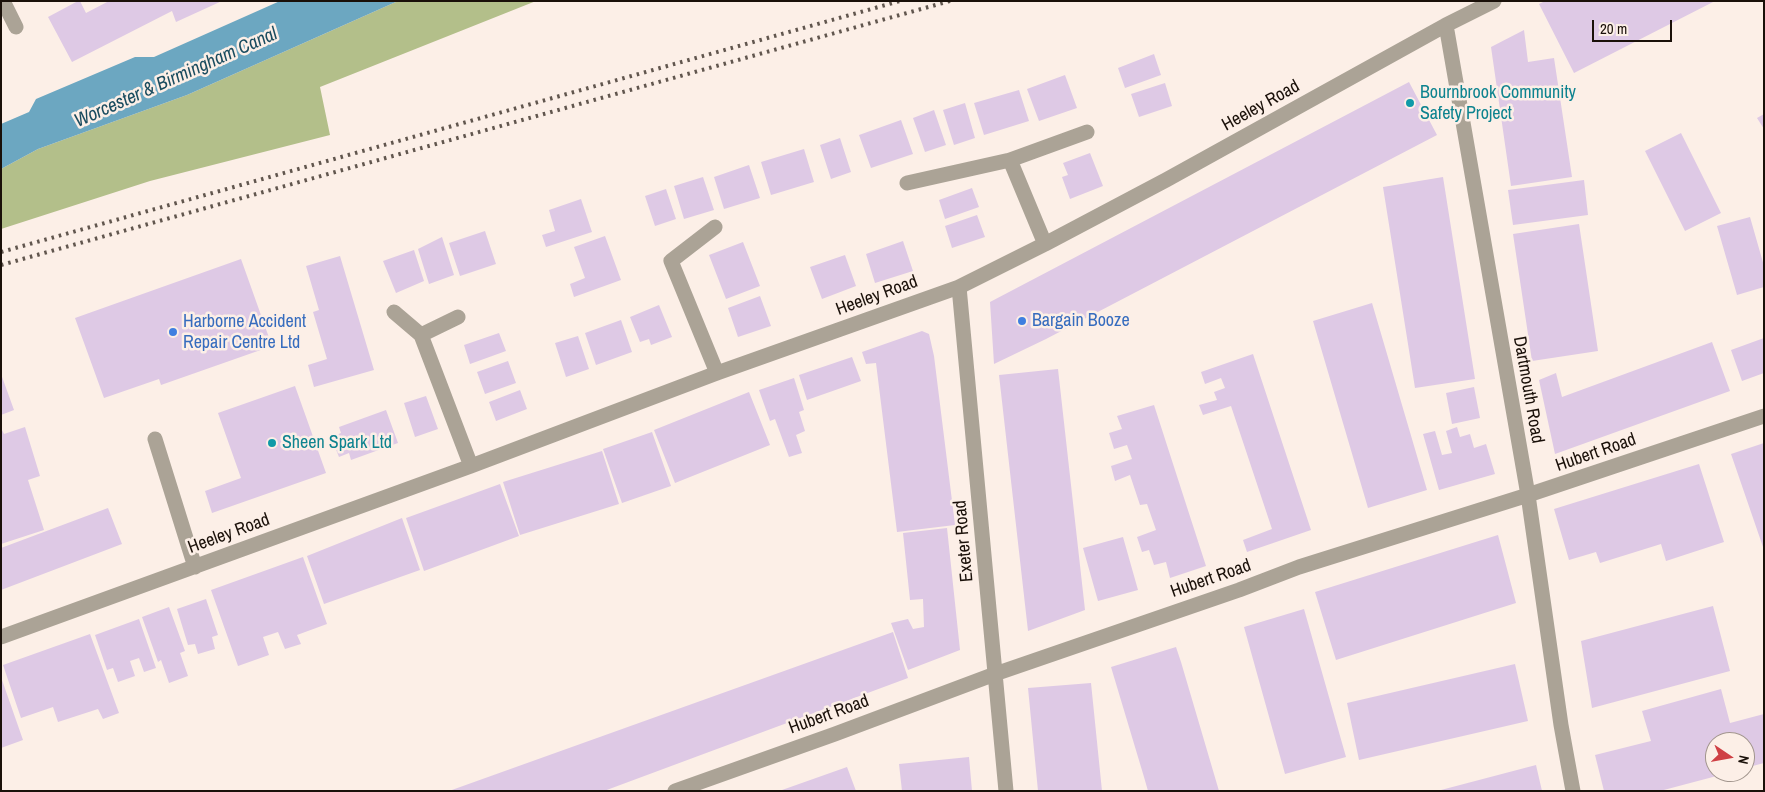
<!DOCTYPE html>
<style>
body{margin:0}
#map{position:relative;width:1765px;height:792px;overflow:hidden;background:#fcefe7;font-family:"Archivo Narrow",sans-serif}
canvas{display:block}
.frame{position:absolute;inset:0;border:2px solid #1a1009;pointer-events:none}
.north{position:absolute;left:1705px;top:732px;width:50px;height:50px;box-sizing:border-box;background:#fcefe7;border:1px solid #a2968e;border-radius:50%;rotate:102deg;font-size:14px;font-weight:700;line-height:20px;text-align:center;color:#1a1009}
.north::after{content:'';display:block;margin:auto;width:18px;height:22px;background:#cf4045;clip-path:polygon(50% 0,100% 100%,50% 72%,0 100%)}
.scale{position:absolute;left:1592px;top:20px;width:80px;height:22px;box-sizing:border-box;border:2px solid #1a1009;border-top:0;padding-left:6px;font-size:15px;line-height:18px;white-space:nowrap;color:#1a1009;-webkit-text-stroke:4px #fcefe7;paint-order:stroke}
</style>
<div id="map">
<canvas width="1765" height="792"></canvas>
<div class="frame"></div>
<div class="north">N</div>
<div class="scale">20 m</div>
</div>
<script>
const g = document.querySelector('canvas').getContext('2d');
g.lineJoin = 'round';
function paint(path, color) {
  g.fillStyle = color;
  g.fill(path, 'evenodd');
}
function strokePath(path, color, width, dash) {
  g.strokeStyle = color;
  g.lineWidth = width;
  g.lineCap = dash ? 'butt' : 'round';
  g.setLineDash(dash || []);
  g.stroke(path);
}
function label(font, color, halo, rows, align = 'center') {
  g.font = font + ' "Archivo Narrow",sans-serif';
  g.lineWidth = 5;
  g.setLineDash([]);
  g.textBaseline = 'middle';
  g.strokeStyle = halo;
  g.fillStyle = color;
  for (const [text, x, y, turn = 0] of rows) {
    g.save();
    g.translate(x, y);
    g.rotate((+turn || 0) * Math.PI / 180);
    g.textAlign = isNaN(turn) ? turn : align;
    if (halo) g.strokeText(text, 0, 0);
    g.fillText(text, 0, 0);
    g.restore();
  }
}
const forest = new Path2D(`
 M398 1H536L320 87 330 135 150 181 1 229V169L38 149 187 95Z`);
const water = new Path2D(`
 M280 1H398L187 95 38 149 1 169V124L29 112 36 99 135 57H154Z`);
const building = new Path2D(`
 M78 1H80L86 13 109 1H222L176 22 172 11 72 62 48 17Z
 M1545 1H1715L1574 73 1539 4Z
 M1524 30 1528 62 1554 58 1572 177 1511 186 1491 47Z
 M1154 54 1161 75 1125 88 1118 68Z
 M1065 75 1077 108 1039 121 1027 89Z
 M1409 82 1437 135 1046 339 994 364 990 302Z
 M1165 83 1172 106 1139 117 1131 94Z
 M1019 90 1029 121 984 135 974 103Z
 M965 103 975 138 954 145 943 110Z
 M934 110 946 145 925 152 913 118Z
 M1764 114V129L1757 118Z
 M901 120 913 154 871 168 859 135Z
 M1681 133 1721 213 1685 231 1645 151Z
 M840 138 851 172 831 179 820 145Z
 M804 149 814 182 771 195 761 162Z
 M1090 153 1103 186 1070 199 1062 177 1068 175 1063 163Z
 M749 165 760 198 724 209 714 177Z
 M703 177 714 210 684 219 674 186Z
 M1443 177 1475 379 1415 388 1383 187Z
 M1584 180 1588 215 1513 225 1508 190Z
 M972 188 979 207 945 219 939 200Z
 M666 189 676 219 655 226 645 196Z
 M581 199 592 232 546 247 542 235 555 231 549 210Z
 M977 215 985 237 952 248 945 226Z
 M1750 217 1764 266V287L1737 295 1717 226Z
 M1579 224 1598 351 1532 361 1513 234Z
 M485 231 496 264 460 276 449 243Z
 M605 236 621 280 574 297 570 284 585 278 574 247Z
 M442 237 454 275 429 284 418 249Z
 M903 241 913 271 875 283 866 254Z
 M743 242 760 286 726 299 709 255Z
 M414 250 424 281 396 293 383 261Z
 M845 255 856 286 822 299 810 267Z
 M340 256 374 370 314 387 308 365 327 359 313 312 319 310 306 266Z
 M241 259 272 346 161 385 159 379 104 398 75 318Z
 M760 296 771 326 738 337 728 308Z
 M1372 303 1427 490 1368 508 1313 321Z
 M659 305 672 337 651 345 649 339 640 342 630 317Z
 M621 320 632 352 596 365 585 333Z
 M922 331 929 334 934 356 955 525 897 532 876 363 866 364 862 352Z
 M499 333 506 351 470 364 464 345Z
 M578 336 589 369 566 377 555 343Z
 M1764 338V373L1742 381 1731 350Z
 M1712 342 1730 391 1555 454 1539 380 1556 373 1562 397Z
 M1253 354 1311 530 1247 552 1243 540 1272 529 1231 406 1203 415 1199 405 1217 400 1214 392 1225 388 1221 378 1205 384 1201 372Z
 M852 357 861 381 807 400 799 375Z
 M508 361 516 383 485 394 477 372Z
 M1058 369 1085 610 1028 631 999 375Z
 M1 374 14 410 1 415Z
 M794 378 804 410 799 412 805 431 796 435 802 453 789 457 775 419 770 421 759 390Z
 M295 386 326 473 212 513 205 491 241 478 218 413Z
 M1474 387 1480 418 1452 424 1446 393Z
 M520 390 527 409 496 421 489 402Z
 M749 392 770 445 675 483 654 430Z
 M426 396 438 429 415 437 404 403Z
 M1154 405 1206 566 1170 578 1166 562 1154 565 1149 550 1142 552 1137 537 1156 530 1147 504 1140 505 1130 475 1115 481 1111 466 1132 459 1127 445 1114 449 1109 433 1122 429 1117 416Z
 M386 410 398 443 351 460 349 453 339 457 331 437 341 433 339 427Z
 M25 427 40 476 28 480 44 530 1 544V428L4 434Z
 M1457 427 1460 437 1470 434 1474 448 1486 444 1495 474 1439 490 1423 434 1435 431 1442 455 1452 453 1446 431Z
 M652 432 671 486 622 503 603 449Z
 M1764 443V547H1763L1731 454Z
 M602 451 619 504 520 535 503 482Z
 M1699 464 1724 542 1666 561 1661 544 1600 563 1596 552 1569 560 1554 509Z
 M500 484 519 536 424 571 406 518Z
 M108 508 122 544 1 590V548Z
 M402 518 420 570 324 604 307 556Z
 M947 528 960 650 908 670 891 623 908 619 913 629 924 627 923 599 910 600 903 533Z
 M1498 535 1516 603 1336 660 1315 592Z
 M1123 537 1138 590 1098 601 1083 548Z
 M303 557 327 624 297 635 301 644 285 649 278 632 263 637 269 655 238 666 211 590Z
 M206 599 218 635 212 637 215 649 198 654 195 644 188 645 177 609Z
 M1713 606 1730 671 1592 708 1581 641Z
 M169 607 185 651 180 653 188 676 169 683 161 660 158 662 142 617Z
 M1304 609 1346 757 1285 774 1244 627Z
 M139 619 156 668 144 672 139 658 130 661 135 676 118 682 113 668 107 670 95 635Z
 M893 632 908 678 604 791H449Z
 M90 634 119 713 103 719 98 709 58 722 53 707 21 718 3 665Z
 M1176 647 1181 662 1219 791H1148L1144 777 1111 667Z
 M1515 664 1528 721 1359 760 1347 703Z
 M2 680 23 740 1 748V680Z
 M1091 683 1102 791H1038L1028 688Z
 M1721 689 1730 723 1764 714V763L1745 768V742H1715V772L1728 773 1660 791H1604L1595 755 1651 741 1642 711Z
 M969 757 972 791H902L899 764Z
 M1536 765 1542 791H1441V790Z
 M847 767 856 791H782V790Z`);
const minor = new Path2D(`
 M3 1 16 27
 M1446 25 1528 495 1561 725 1573 791
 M907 183 1010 160
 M715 227 671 261 717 373
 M1045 244 1010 160 1087 132
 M959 287 1006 791
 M394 312 421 335 471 466
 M421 335 458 317
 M155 439 195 567
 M1 637 471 466 717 373 959 287 1045 244 1166 180 1446 25 1494 1
 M675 791 835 734 995 674 1239 590 1299 567 1528 495 1764 416`);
const rail = new Path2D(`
 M1 252 900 1
 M1 265 950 1`);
const markers = [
 [1410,103,5,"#0f9aa8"],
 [1022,321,5,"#3f7fe0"],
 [173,332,5,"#3f7fe0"],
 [272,443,5,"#0f9aa8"]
];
const cultureNames = [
 ["Bournbrook Community",1420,93],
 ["Safety Project",1420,114],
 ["Sheen Spark Ltd",282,443]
];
const streetNames = [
 ["Heeley Road",1261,106,-29],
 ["Heeley Road",877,296,-20],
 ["Dartmouth Road",1528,390,80],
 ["Hubert Road",1596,453,-19],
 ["Heeley Road",229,534,-20],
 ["Exeter Road",964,541,-95],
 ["Hubert Road",1211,579,-19],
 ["Hubert Road",829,715,-20]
];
const shopNames = [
 ["Bargain Booze",1032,321],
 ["Harborne Accident",183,322],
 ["Repair Centre Ltd",183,343]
];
const waterNames = [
 ["Worcester & Birmingham Canal",176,78,-24]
];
paint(forest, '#b3bf8a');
paint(water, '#6ca7c1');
paint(building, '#dec9e5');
strokePath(minor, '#aba396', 15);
strokePath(rail, '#61564e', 4, [2.5, 5]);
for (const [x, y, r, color] of markers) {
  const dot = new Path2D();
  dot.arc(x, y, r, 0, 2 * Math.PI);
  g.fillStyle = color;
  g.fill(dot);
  strokePath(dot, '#fcefe7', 2);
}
label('18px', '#0d838f', '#fcefe7', cultureNames, 'left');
label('18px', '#1a1009', '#fcefe7', streetNames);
label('18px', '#366cbe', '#fcefe7', shopNames, 'left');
label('italic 19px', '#1a4c5f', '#fcefe7', waterNames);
</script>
